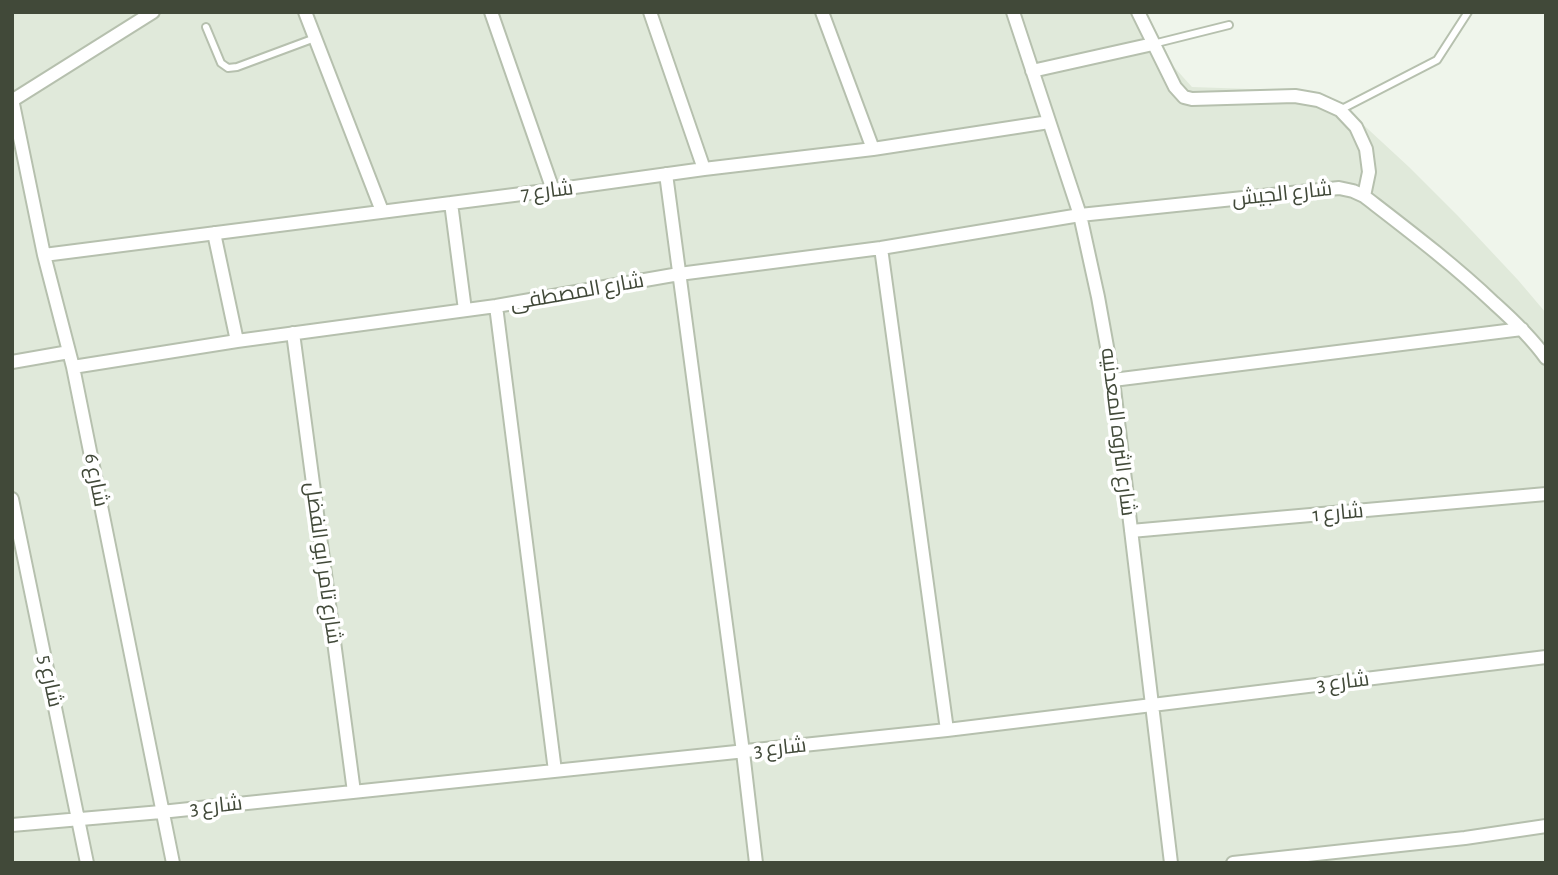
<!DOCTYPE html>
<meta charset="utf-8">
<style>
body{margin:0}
#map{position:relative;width:1558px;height:875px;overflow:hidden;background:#eff5eb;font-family:"Alegreya Sans",sans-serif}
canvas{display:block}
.frame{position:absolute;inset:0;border:14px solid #414939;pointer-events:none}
</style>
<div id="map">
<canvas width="1558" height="875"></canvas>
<div class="frame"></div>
</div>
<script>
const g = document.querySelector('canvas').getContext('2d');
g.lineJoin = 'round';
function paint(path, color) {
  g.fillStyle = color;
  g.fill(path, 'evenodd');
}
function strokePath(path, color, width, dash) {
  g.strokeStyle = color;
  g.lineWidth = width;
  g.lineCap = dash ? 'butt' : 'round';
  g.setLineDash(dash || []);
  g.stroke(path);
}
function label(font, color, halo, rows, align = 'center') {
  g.font = font + ' "Alegreya Sans",Cairo,sans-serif';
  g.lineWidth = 7;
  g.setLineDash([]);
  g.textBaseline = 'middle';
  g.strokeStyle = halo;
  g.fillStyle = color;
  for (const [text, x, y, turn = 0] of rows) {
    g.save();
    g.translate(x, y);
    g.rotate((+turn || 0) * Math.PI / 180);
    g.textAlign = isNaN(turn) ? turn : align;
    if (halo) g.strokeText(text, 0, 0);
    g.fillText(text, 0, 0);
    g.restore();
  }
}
const residential = new Path2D(`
 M12 12H1147L1174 67 1192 87 1308 91 1343 106 1409 167 1458 216 1518 280 1546 313V863H12Z`);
const service = new Path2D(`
 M206 27 221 63 228 68 237 67 315 38
 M1153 44 1229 25
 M1340 110 1437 60 1468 12`);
const minor = new Path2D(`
 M305 12 382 211
 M491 12 553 190
 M650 12 704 169
 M822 12 873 149
 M1013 12 1080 215 1098 297 1113 380 1171 863
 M1138 12 1175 87 1184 97 1192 99 1295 96 1318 100 1340 110 1356 127 1366 149 1369 172 1364 196
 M1032 71 1153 44
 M12 99 44 255 73 367 173 863
 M13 100 153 12
 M666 174 743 752 756 863
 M451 203 465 310
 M214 233 237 341
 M881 248 947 730
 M44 255 553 190 704 169 873 149 1049 122
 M496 306 555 771
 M293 333 354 792
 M12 362 69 352
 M73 367 237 341 496 306 679 274 881 248 1080 215 1339 188 1353 191 1364 196C1408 230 1453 264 1494 303 1513 320 1531 337 1546 358
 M1113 380 1522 329
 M12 499 87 863
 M1131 531 1546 494
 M12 825 161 812 947 730 1546 657
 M1233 863 1465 838 1546 826`);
const streetNames = [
 ["شارع 7",547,191,-7],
 ["شارع الجيش",1282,194,-6],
 ["شارع المصطفى",577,292,-10],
 ["شارع الثروه المعدنيه",1118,432,83],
 ["شارع 6",96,480,79],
 ["شارع 1",1338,513,-5],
 ["شارع تامر ابو الفضل",323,563,82],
 ["شارع 5",50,681,78],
 ["شارع 3",1343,682,-7],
 ["شارع 3",780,748,-6],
 ["شارع 3",216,806,-6]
];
paint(residential, '#e0e9da');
strokePath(service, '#b6c0ae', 10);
strokePath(minor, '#b6c0ae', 16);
strokePath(service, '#fff', 6);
strokePath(minor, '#fff', 12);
label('21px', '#414939', '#fff', streetNames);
</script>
